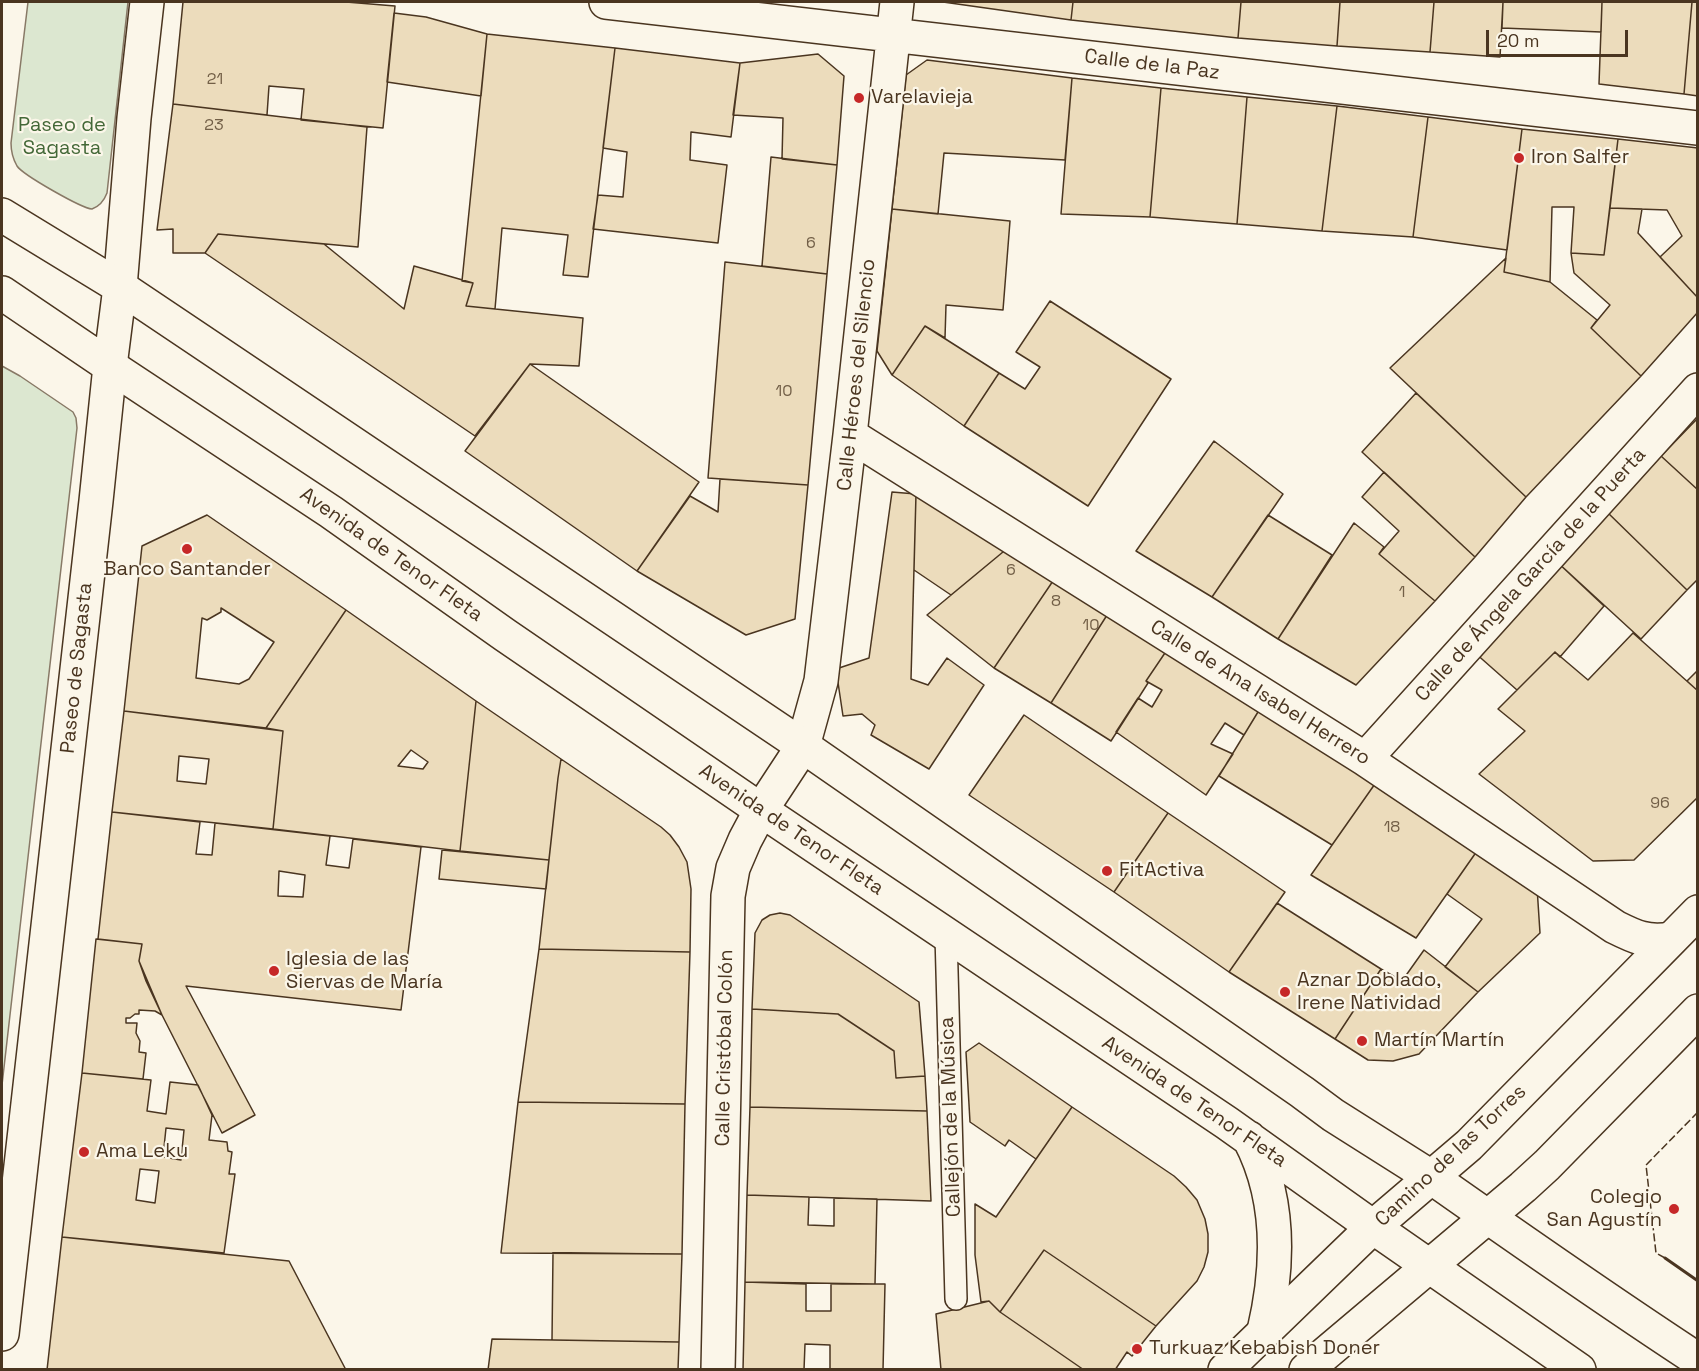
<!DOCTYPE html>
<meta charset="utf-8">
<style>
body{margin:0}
#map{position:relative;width:1699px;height:1371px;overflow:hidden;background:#fbf6e9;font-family:"Space Grotesk",sans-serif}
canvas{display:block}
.frame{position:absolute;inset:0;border:3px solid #4a3520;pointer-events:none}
.scale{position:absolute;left:1486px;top:30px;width:142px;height:27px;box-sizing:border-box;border:3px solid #4a3520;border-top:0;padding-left:8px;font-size:18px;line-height:21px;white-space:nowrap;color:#4a3520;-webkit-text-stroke:4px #fbf6e9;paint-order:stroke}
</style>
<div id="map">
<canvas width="1699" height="1371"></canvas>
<div class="frame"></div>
<div class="scale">20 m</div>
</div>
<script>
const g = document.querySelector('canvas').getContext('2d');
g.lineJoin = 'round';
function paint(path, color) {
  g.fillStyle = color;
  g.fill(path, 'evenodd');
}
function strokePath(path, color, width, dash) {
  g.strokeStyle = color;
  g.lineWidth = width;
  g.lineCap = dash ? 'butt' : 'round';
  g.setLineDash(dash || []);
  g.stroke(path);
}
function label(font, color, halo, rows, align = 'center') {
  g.font = font + ' "Space Grotesk",sans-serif';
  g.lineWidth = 4.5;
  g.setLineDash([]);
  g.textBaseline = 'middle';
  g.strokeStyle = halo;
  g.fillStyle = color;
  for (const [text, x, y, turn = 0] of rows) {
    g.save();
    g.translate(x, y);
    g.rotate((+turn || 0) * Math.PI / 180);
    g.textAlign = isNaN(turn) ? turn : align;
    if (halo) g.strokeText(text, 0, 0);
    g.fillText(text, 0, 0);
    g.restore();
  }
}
const green = new Path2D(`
 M28 2H128L107 193C104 201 100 206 92 209 81 208 23 175 17 166 13 159 11 150 11 143Z
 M2 366 20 376 73 412 76 418 77 428 2 1085Z`);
const building = new Path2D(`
 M183 2H346L395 6 383 128 301 120 304 89 269 86 267 115 173 104Z
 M943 2H1073L1071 20Z
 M1073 2H1241L1238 38 1071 20Z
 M1241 2H1340L1337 46 1238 38Z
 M1340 2H1434L1430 52 1337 46Z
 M1434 2H1503L1500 57 1430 52Z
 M1503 2H1602L1601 32 1502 28Z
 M1602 2H1692L1684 94 1599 84Z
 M1692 2H1698V96L1684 94Z
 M394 13 426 17 487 34 481 96 387 82Z
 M487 34 615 48 588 277 563 275 568 235 502 228 495 309 466 306 473 283 462 281Z
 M615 48 740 63 731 137 691 132 690 160 727 165 718 243 593 229 598 195 623 197 627 152 603 148Z
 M818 54 844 76 837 165 782 159 783 118 733 115 740 63Z
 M927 60 1072 78 1065 160 944 153 938 214 892 209 906 75Z
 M1072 78 1161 88 1150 217 1061 214Z
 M1161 88 1247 97 1237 224 1150 217Z
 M1247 97 1337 106 1322 231 1237 224Z
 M173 104 367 127 358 247 218 234 205 253H173V229L157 230Z
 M1337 106 1428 117 1413 237 1322 231Z
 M1428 117 1522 129 1507 250 1413 237Z
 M1522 129 1618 139 1604 255 1571 253 1574 207H1552L1550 282 1504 272Z
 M1618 139 1698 148V298L1660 257 1682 236 1667 210 1610 208Z
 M771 157 837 165 827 274 762 266Z
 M1610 208 1642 209 1638 233 1698 298V312L1641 376 1591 328 1610 305 1574 273 1571 253 1604 255Z
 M892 209 1010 221 1003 310 946 305 945 338 925 326 892 375 877 351Z
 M218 234 324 244 404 309 414 266 473 283 466 306 583 318 579 366 530 364 475 436 205 253Z
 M1506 258 1504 272 1550 282 1597 320 1591 328 1641 376 1526 497 1390 368Z
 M725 262 827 274 808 485 708 478Z
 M1050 301 1171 379 1088 506 964 426 999 373 1025 389 1040 367 1016 352Z
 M925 326 999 373 964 426 892 375Z
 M530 364 699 482 637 571 465 451Z
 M1416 393 1526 497 1475 557 1362 452Z
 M1698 418V490L1661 456Z
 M1214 441 1283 494 1212 597 1136 551Z
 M1661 456 1698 490V579L1687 590 1606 511Z
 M1384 472 1475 557 1435 601 1379 554 1399 531 1362 497Z
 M720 479 808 485 795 619 746 635 637 571 690 496 718 512Z
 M892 492 916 494 911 679 928 685 947 658 984 685 929 769 871 735 875 725 862 714 843 716 836 669 869 658Z
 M916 494 1009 547 951 595 914 570Z
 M1606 511 1687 590 1641 639 1556 561Z
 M207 515 346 610 266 728 124 711 142 546ZM221 608 274 642 249 679 239 684 196 678 202 618 207 620 221 612Z
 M1268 515 1332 555 1278 639 1212 597Z
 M1354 523 1384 547 1379 554 1435 601 1356 685 1278 639Z
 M1009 547 1055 578 994 668 927 615Z
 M1556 561 1604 606 1560 657 1555 652 1517 690 1474 652Z
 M1055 578 1109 612 1051 703 994 668Z
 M346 610 476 701 460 851 273 829 283 731 266 728ZM411 750 428 762 423 769 398 766Z
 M1109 612 1169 647 1146 681 1148 683 1111 741 1051 703Z
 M1633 633 1698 691V797L1634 860 1593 861 1479 774 1525 731 1498 709 1555 652 1588 680Z
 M1169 647 1261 707 1244 735 1225 723 1211 744 1233 754 1206 795 1116 732 1138 698 1152 707 1162 690 1146 681Z
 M1698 670V691L1687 681Z
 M476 701 561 759 558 778 549 860 460 851Z
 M1261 707 1377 781 1332 845 1219 776Z
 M124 711 283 731 273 829 112 812ZM179 756 209 759 206 784 177 781Z
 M1024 715 1168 813 1114 892 969 795Z
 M561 759 661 827 670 835 679 847 687 862 691 889 690 952 539 949 558 778Z
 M1377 781 1477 851 1416 938 1311 875Z
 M112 812 200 822 196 854 212 855 215 823 330 836 326 865 349 868 353 839 421 847 401 1010 186 986 255 1115 222 1133 162 1015 146 981 139 961 142 944 98 939ZM279 871 305 875 303 897 278 896Z
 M1168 813 1285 892 1229 972 1114 892Z
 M442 850 549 860 546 889 439 879Z
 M1477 851 1537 887 1540 933 1478 992 1445 967 1482 919 1447 894Z
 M1277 903 1381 969 1335 1039 1229 972Z
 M780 913 790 915 919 1002 925 1076 896 1078 894 1051 838 1014 752 1009 755 933 762 920 770 915Z
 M96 939 142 944 139 961 162 1015 155 1011 139 1010V1014H135L130 1018H126V1023H137L136 1033 140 1041 139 1052 146 1053 143 1079 82 1073Z
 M539 949 690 952 685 1104 518 1102Z
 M1424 950 1478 992 1419 1054 1393 1061 1368 1060 1335 1039 1381 969 1402 981Z
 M752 1009 838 1014 894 1051 896 1078 925 1076 927 1111 750 1107Z
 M979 1043 1072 1107 1036 1159 1009 1140 1005 1146 970 1122 966 1052Z
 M82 1073 151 1080 147 1111 166 1114 170 1082 198 1085 212 1115 209 1140 227 1142 228 1151 232 1152 229 1174H235L224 1253 62 1237ZM166 1128 184 1130 181 1160 163 1157ZM140 1169 159 1171 155 1203 136 1200Z
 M518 1102 685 1104 682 1254 501 1253Z
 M750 1107 927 1111 931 1201 747 1195Z
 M1072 1107 1174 1176 1186 1187 1197 1200 1205 1219 1208 1234V1252L1204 1267 1197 1281 1156 1326 1044 1250 1000 1312 989 1301 981 1302 975 1255V1204L996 1217Z
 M747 1195 809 1197 808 1225 834 1226V1198L877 1199 875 1284 745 1282Z
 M62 1237 289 1261 346 1370H47Z
 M1044 1250 1156 1326 1132 1356 1127 1352 1115 1370H1084L1000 1312Z
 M553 1253 682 1254 679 1342 552 1340Z
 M745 1282 806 1284V1311H831V1284H885L883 1370H830V1345L805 1344 804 1370H743Z
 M989 1301 1000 1312 1084 1370H941L936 1314Z
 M492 1339 679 1342 678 1370H488Z`);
const service = new Path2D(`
 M946 935 956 1299`);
const minor = new Path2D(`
 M606 2 1698 128
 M850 435 1365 759 1615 927C1635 937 1647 943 1671 939
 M1365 759 1698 390
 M761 810 803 746 821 681 850 435 897 2`);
const tertiary = new Path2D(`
 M718 1370 728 896 733 868 745 840 761 810`);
const secondary = new Path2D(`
 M120 287 134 118 147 2
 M110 366 331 512 505 635 761 810 1227 1123 1373 1227 1579 1370
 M1249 1138C1281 1198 1279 1267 1264 1331
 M1431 1177C1519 1239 1608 1301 1698 1360`);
const primary = new Path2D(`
 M2 215 120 287 202 342 803 746 1302 1092 1333 1115 1431 1177
 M2 293 110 366
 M2 1334 96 501 110 366 120 287
 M1225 1370 1373 1227 1469 1145 1698 912
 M1306 1370 1523 1187 1547 1165 1698 1011`);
const fence = new Path2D(`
 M1665 1258 1656 1253 1646 1165 1698 1112`);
const wall = new Path2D(`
 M1665 1258 1698 1281`);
const markers = [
 [859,98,6,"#c62828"],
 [1519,158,6,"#c62828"],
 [187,549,6,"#c62828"],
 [1107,871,6,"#c62828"],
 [274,971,6,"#c62828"],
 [1285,992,6,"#c62828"],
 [1362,1041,6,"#c62828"],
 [84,1152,6,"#c62828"],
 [1674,1209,6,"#c62828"],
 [1137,1349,6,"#c62828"]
];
const numberNames = [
 ["21",215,80],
 ["23",214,126],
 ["6",811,244],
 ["10",784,392],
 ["6",1011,571],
 ["1",1402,593],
 ["8",1056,602],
 ["10",1091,626],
 ["96",1660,804],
 ["18",1392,828]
];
const streetNames = [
 ["Calle de la Paz",1152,65,7],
 ["Calle Héroes del Silencio",857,375,-84],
 ["Avenida de Tenor Fleta",391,555,35],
 ["Calle de Ángela García de la Puerta",1531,575,-48],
 ["Paseo de Sagasta",77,668,-84],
 ["Calle de Ana Isabel Herrero",1260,693,32],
 ["Avenida de Tenor Fleta",791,830,34],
 ["Calle Cristóbal Colón",725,1048,-89],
 ["Avenida de Tenor Fleta",1194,1102,34],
 ["Callejón de la Música",951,1117,-92],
 ["Camino de las Torres",1451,1156,-43]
];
const poiNames = [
 ["Varelavieja",871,98],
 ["Iron Salfer",1531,158],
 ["Banco Santander",187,570,"center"],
 ["FitActiva",1119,871],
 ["Iglesia de las",286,960],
 ["Siervas de María",286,983],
 ["Aznar Doblado,",1297,981],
 ["Irene Natividad",1297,1004],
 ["Martín Martín",1374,1041],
 ["Ama Leku",96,1152],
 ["Colegio",1662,1198,"right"],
 ["San Agustín",1662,1221,"right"],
 ["Turkuaz Kebabish Doner",1149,1349]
];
const parkNames = [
 ["Paseo de",62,126],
 ["Sagasta",62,149]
];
paint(green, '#dce7d0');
strokePath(green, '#887966', 1.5);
paint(building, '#ecdcbc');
strokePath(building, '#4a3520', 1.5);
strokePath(service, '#4a3520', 24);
strokePath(minor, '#4a3520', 36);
strokePath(tertiary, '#4a3520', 36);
strokePath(secondary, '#4a3520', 36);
strokePath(primary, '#4a3520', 36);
strokePath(service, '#fbf6e9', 21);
strokePath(minor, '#fbf6e9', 33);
strokePath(tertiary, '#fbf6e9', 33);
strokePath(secondary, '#fbf6e9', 33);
strokePath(primary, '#fbf6e9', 33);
strokePath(fence, '#4a3520', 1.5, [8, 3]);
strokePath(wall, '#4a3520', 3);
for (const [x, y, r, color] of markers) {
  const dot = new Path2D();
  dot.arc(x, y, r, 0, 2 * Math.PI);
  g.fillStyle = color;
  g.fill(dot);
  strokePath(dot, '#fbf6e9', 2);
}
label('16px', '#725f47', null, numberNames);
label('20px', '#4a3520', '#fbf6e9', streetNames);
label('20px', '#4a3520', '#fbf6e9', poiNames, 'left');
label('20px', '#436837', '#fbf6e9', parkNames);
</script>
